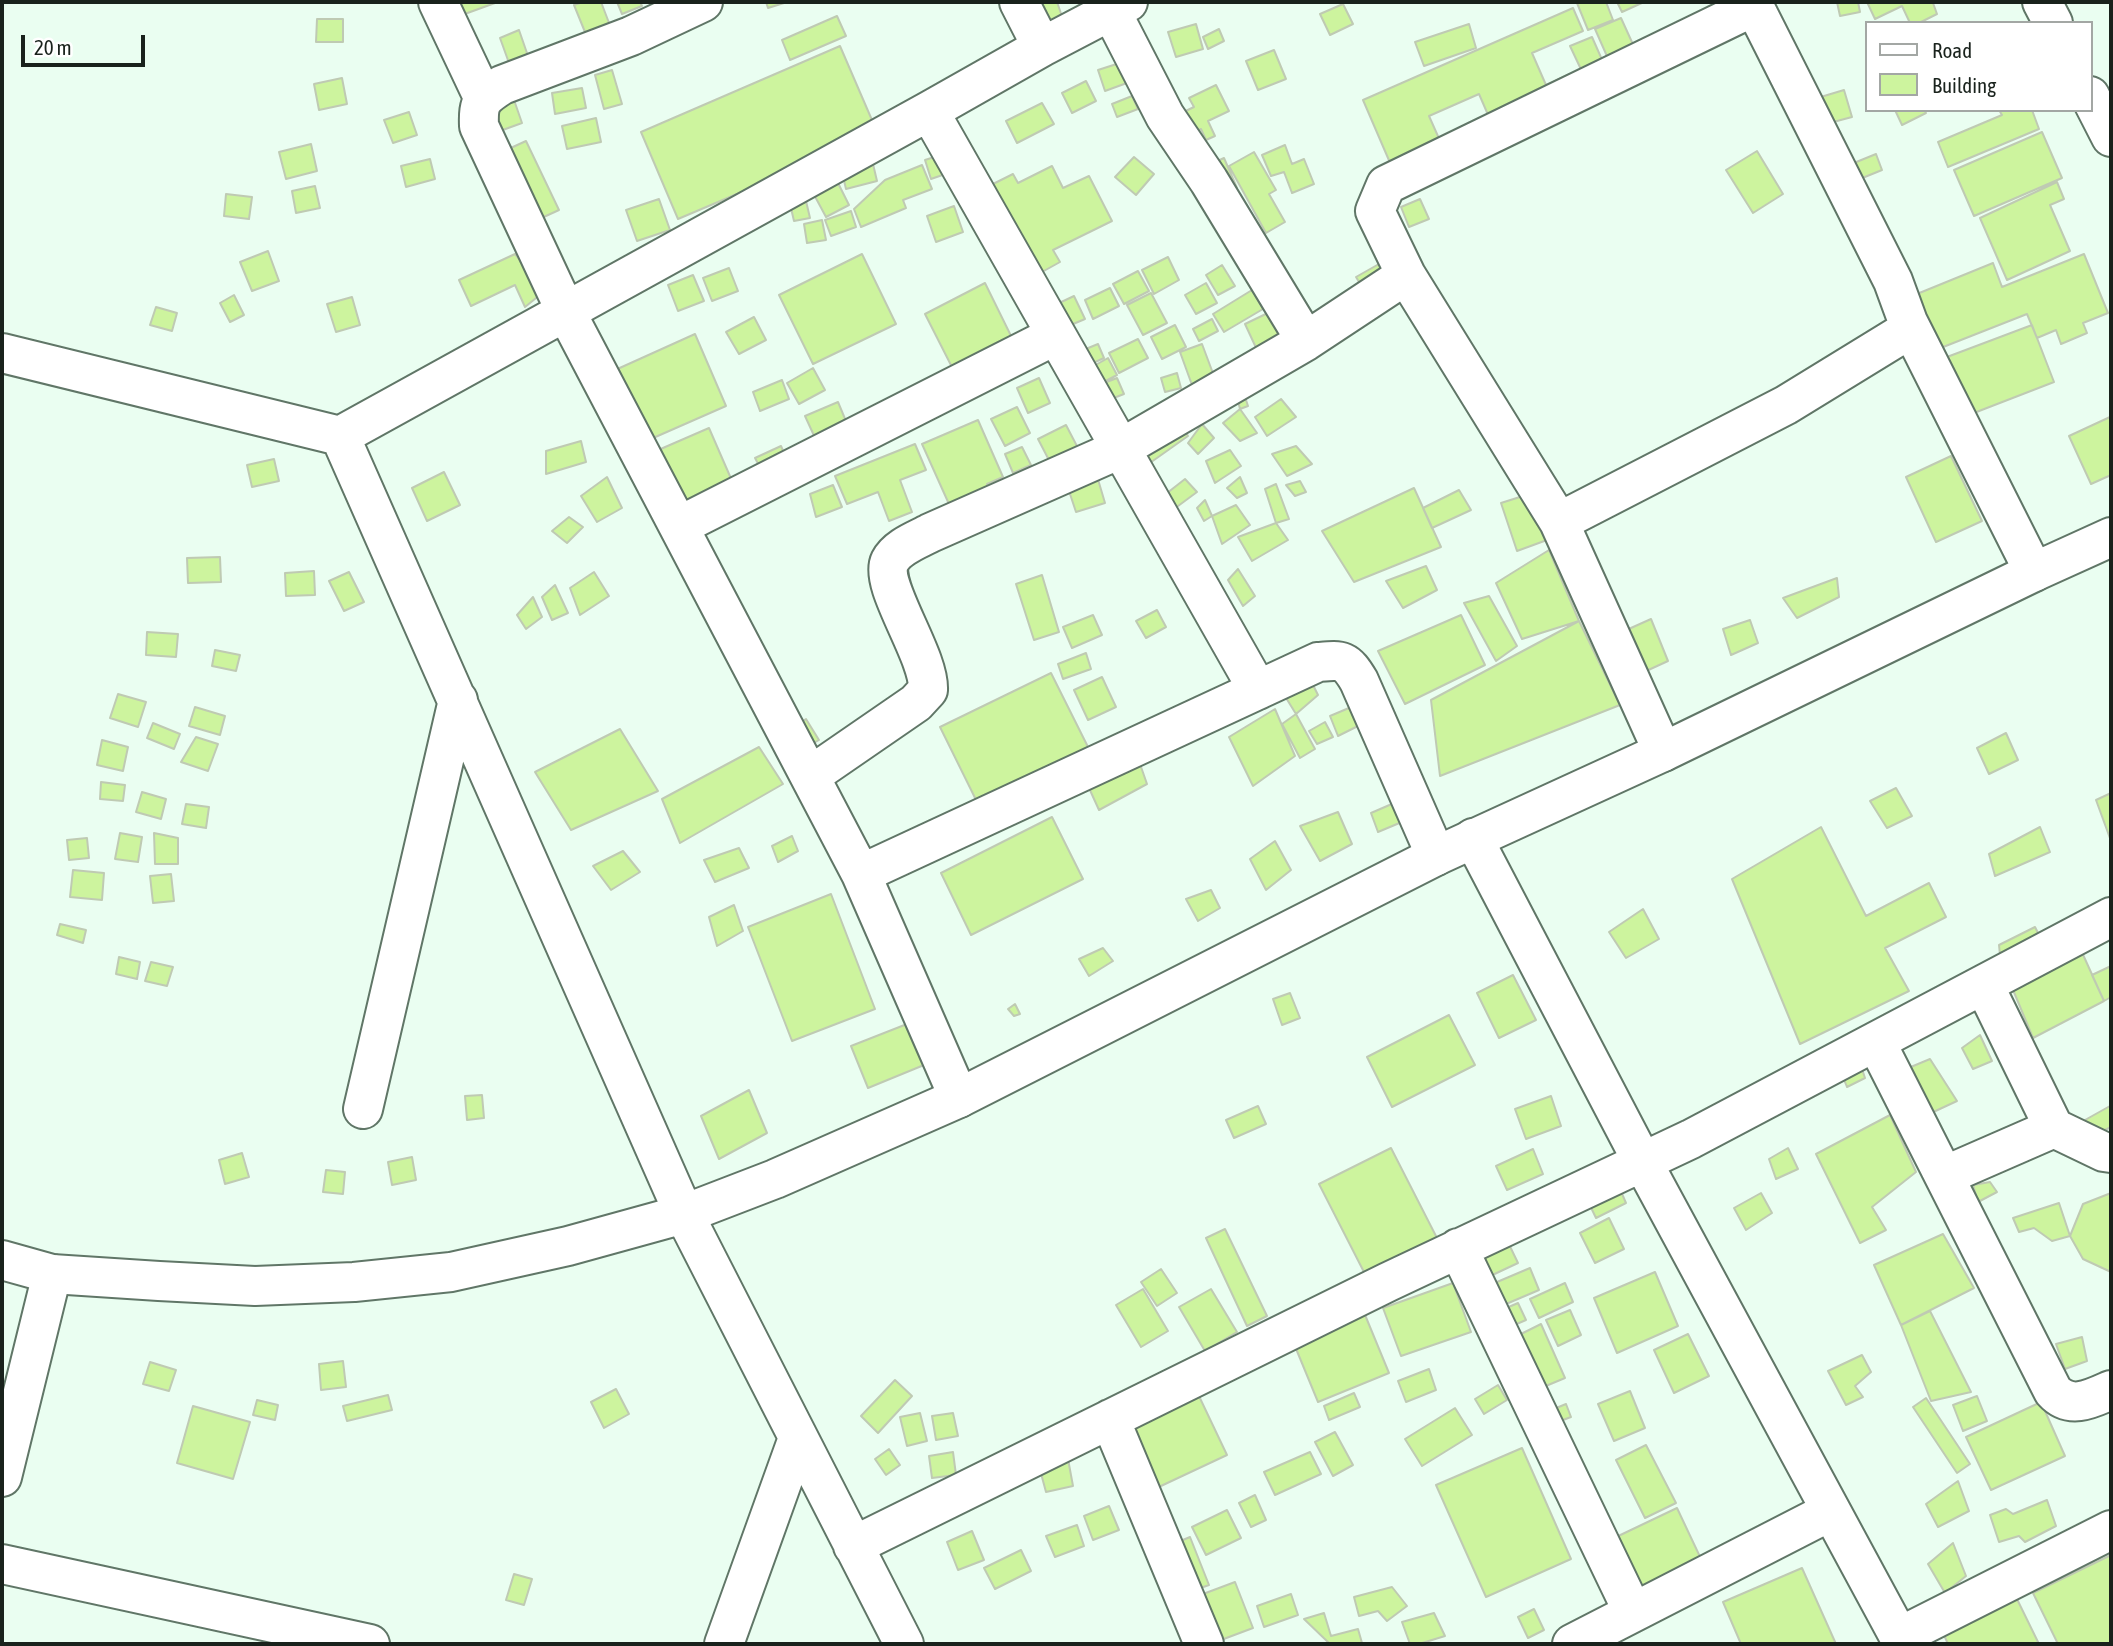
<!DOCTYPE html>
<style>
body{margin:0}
#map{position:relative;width:2113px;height:1646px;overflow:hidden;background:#eafef1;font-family:"Asap Condensed",sans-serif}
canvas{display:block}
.frame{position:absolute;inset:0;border:4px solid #19221c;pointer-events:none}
.legend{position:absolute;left:1865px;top:21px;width:228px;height:91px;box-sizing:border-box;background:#fff;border:2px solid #a3a7a4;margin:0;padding:9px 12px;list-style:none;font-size:21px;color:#19221c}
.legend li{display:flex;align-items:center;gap:14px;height:35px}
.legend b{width:35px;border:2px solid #a3a7a4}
.scale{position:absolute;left:21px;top:35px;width:124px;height:32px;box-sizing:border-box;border:4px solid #19221c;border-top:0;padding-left:9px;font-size:21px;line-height:24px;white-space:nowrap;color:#19221c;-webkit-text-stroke:5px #fff;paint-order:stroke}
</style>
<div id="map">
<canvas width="2113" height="1646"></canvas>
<div class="frame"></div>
<ul class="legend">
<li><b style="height:9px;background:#fff"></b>Road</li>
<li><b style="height:19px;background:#cdf49e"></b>Building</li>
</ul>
<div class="scale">20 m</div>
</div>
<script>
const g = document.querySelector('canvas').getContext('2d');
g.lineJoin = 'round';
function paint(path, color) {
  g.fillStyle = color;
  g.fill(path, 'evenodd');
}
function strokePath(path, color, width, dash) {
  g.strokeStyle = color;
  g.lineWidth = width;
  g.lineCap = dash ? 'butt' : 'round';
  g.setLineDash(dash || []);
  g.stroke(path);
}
const building = new Path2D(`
 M457 2H495V3L462 15Z
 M583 2H601L611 28 587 37 574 5Z
 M617 2H640L642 6 622 14Z
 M766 2H784V3L768 8Z
 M1031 2H1057L1065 25 1041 33Z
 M1580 2H1606L1613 20 1588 30 1577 3Z
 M1617 2H1644L1622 12Z
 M1837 2H1858L1860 12 1840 16Z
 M1867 2H1936L1933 3 1937 14 1919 23H1910L1902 6 1875 19Z
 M1343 4 1353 24 1330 35 1320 14Z
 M1573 8 1583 31 1532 53 1546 85 1570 74 1576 87 1492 124 1479 94 1429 116 1441 143 1391 165 1363 100Z
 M837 16 846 36 790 60 782 40Z
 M1621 18 1636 51 1610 63 1595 29Z
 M317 19H343V42H316Z
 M1196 24 1203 49 1176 57 1168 32Z
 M1469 24 1476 48 1424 66 1415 42Z
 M1219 29 1224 41 1208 49 1203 37Z
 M519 30 528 56 509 63 500 38Z
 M1592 37 1607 71 1586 80 1570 46Z
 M840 46 878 134 678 219 641 132Z
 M1274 50 1286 79 1258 90 1246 61Z
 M1129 60 1135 80 1105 91 1098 70Z
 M612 70 622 104 604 109 595 75Z
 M342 78 347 104 319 110 314 84Z
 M1086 81 1096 101 1072 113 1062 93Z
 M1216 85 1229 111 1208 121 1215 136 1206 140 1201 129 1184 138 1173 117 1194 107 1189 98Z
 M582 88 586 108 555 114 552 93Z
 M1844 90 1852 117 1822 125 1814 99Z
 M1132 96 1138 109 1117 117 1112 104Z
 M514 100 522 123 500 131 491 108Z
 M1042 103 1054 124 1017 143 1006 121Z
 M1895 110H1924L1926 113 1902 125Z
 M1999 110H2032L2039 129 1948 167 1938 142 2002 115Z
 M409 112 417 135 393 143 384 120Z
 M596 118 601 142 567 149 562 126Z
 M2042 132 2062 178 1974 216 1954 170Z
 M526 141 559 210 535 221 502 152Z
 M311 144 317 171 286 179 279 152Z
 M1285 145 1292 164 1304 159 1314 184 1292 193 1284 172 1271 176 1262 155Z
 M1757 151 1783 194 1753 213 1726 170Z
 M1254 152 1276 190 1269 194 1285 222 1266 233 1229 166Z
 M947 153 954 171 931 179 925 160Z
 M1876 154 1882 170 1855 181 1849 165Z
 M1134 157 1154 174 1136 195 1115 177Z
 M1224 158 1237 188 1224 194 1211 164Z
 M430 159 435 179 406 187 401 166Z
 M873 164 877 181 846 189 842 172Z
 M922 165 932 189 903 200 906 208 861 227 854 209 885 180Z
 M1052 166 1063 188 1089 176 1112 221 1053 250 1060 262 1042 272 1032 253 1022 258 987 187 1013 174 1018 183Z
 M835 177 849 205 826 217 811 189Z
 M2057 182 2064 199 2050 205 2070 251 2007 280 1980 218Z
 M315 186 320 208 296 213 292 191Z
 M226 194 252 197 249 219 224 216Z
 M659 199 670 230 637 241 626 210Z
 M1420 199 1429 219 1409 227 1401 207Z
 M806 201 810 218 794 221 790 204Z
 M954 206 963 232 936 242 927 216Z
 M851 211 856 227 831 236 825 220Z
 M822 220 826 240 807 243 804 224Z
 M268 251 279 281 252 291 240 262Z
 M515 254 546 290 525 307 515 285 471 306 459 280Z
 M862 254 896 324 813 364 779 295Z
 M2084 254 2108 313 2083 323 2087 333 2061 344 2056 330 2037 338 2027 314 1933 351 1912 296 1993 263 2002 287Z
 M1168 257 1179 280 1154 294 1142 270Z
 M1386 260 1367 295 1356 277Z
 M1222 265 1235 286 1218 295 1206 275Z
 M729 268 738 291 712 301 703 278Z
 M1138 271 1149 291 1124 304 1113 284Z
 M693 275 704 301 678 311 668 285Z
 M985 283 1016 346 957 377 925 314Z
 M1206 283 1217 303 1196 314 1185 295Z
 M1110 288 1119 306 1093 319 1085 300Z
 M1252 290 1263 309 1224 332 1213 314Z
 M1151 293 1167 323 1143 335 1127 305Z
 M234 295 244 315 230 322 220 303Z
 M1074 296 1085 319 1066 327 1055 305Z
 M352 297 360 325 336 332 327 304Z
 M156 307 177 313 172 331 150 325Z
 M1272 311 1285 339 1258 352 1245 324Z
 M754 317 766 340 739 354 726 332Z
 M1212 319 1218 331 1199 341 1193 329Z
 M1175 325 1186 347 1162 359 1151 337Z
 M2032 325 2054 382 1961 418 1939 360Z
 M695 334 726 406 644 442 613 371Z
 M1138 339 1148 358 1119 373 1109 353Z
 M1098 344 1104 358 1082 368 1076 353Z
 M1202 344 1214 376 1192 385 1180 352Z
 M1108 358 1117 375 1100 384 1092 367Z
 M813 368 825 390 799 404 787 383Z
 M1177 373 1181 388 1165 392 1161 378Z
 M1039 378 1050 403 1028 413 1017 388Z
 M1117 378 1124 394 1111 399 1104 383Z
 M782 380 789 399 760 411 753 392Z
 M1243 391 1248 406 1240 409 1237 397Z
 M1281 399 1296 417 1267 436 1255 417Z
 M838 402 848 426 816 440 805 416Z
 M1017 407 1030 433 1005 446 991 419Z
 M1240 409 1257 433 1240 441 1223 423Z
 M2110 417 2111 475 2091 484 2069 436Z
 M978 420 1003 477 987 484 992 496 953 513 922 444Z
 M1202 424 1214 438 1198 454 1188 443Z
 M1066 425 1079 450 1051 464 1038 439Z
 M1181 425 1188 436 1140 470 1129 450Z
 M709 428 736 490 683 514 656 451Z
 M581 441 586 462 546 474V451Z
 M915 444 926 470 900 480 912 512 889 521 878 492 847 504 835 476Z
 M781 446 787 460 762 471 755 458Z
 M1296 446 1312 464 1287 476 1272 454Z
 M1022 447 1031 465 1013 473 1005 454Z
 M1230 450 1241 466 1215 483 1206 461Z
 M1951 456 1982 521 1936 542 1906 477Z
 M274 459 279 481 252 487 247 465Z
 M444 472 460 505 427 521 412 488Z
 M1097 476 1105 503 1076 512 1067 485Z
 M607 477 622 508 597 522 581 496Z
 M1240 477 1247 493 1237 498 1227 488Z
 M1185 479 1197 492 1174 509 1162 497Z
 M1300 481 1306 492 1295 496 1286 485Z
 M1276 484 1289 519 1276 523 1265 489Z
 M833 485 842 507 816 517 810 494Z
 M1414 488 1441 547 1354 582 1322 531Z
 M1459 490 1471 510 1432 528 1423 508Z
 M1523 496 1547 540 1517 551 1501 503Z
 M1205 500 1212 516 1204 521 1197 508Z
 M1236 505 1250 525 1222 544 1212 516Z
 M569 517 583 527 567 543 552 531Z
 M1276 523 1288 540 1252 561 1238 537Z
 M1549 550 1579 621 1522 639 1496 583Z
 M220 557 221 582 188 583 187 558Z
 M1426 566 1437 590 1403 608 1386 581Z
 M1238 569 1255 596 1243 606 1228 580Z
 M314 571 315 595 286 596 285 573Z
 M349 572 364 602 344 611 329 581Z
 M594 572 609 596 580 615 570 588Z
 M1042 575 1059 632 1034 640 1016 584Z
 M1837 578 1839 597 1797 618 1783 598Z
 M555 585 568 613 552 620 542 597Z
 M1489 596 1517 646 1496 661 1464 603Z
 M533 597 542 617 526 629 517 615Z
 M1157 610 1166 627 1146 638 1136 621Z
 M1093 615 1102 635 1072 648 1063 627Z
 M1461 615 1485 665 1405 704 1378 651Z
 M1651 619 1668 661 1644 672 1622 632Z
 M1750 620 1758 643 1731 655 1723 629Z
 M1579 621 1620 705 1440 776 1431 700Z
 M147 632 178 634 176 657 146 655Z
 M215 650 240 655 236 671 212 666Z
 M1086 653 1091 669 1063 679 1058 664Z
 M1051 673 1092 755 981 810 940 727Z
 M1308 675 1318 695 1296 714 1283 693Z
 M1102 677 1116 707 1088 720 1074 690Z
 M118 694 146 702 138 727 110 718Z
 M1356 705 1364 723 1338 736 1330 716Z
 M195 707 225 716 220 735 189 726Z
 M1275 709 1295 756 1253 786 1229 737Z
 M1296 714 1315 749 1300 758 1282 724Z
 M806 719 819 740 803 749 790 729Z
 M1325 722 1333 737 1317 744 1309 731Z
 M153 723 180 734 174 749 147 738Z
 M620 729 658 791 571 830 535 772Z
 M2006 733 2018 760 1989 774 1977 748Z
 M196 737 218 744 208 771 181 762Z
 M102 740 128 747 123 771 97 765Z
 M759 747 783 784 680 843 662 799Z
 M1140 764 1147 784 1099 810 1089 788Z
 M101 782 125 785 123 801 100 799Z
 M1896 788 1912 816 1887 828 1870 801Z
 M142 792 166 799 161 819 136 812Z
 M2111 793V841L2096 800Z
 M1401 800 1409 819 1378 832 1371 813Z
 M186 804 209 807 206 828 182 824Z
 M1338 812 1352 844 1320 861 1300 826Z
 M1052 817 1083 879 971 935 941 873Z
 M1821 827 1866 916 1929 883 1946 917 1885 948 1909 991 1800 1044 1732 879Z
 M2040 827 2050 852 1995 876 1989 854Z
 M120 833 142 837 138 862 115 859Z
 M154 833 178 838V864H155Z
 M792 836 798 851 778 862 772 846Z
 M87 838 89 858 69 860 67 840Z
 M1275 841 1291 870 1266 890 1250 859Z
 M739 848 749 868 715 882 704 860Z
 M623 851 640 872 611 890 593 866Z
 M73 870 104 873 102 900 70 897Z
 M171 874 174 901 153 903 150 876Z
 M1211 890 1220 908 1198 921 1186 899Z
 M831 894 875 1009 792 1041 748 927Z
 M734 905 743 931 717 946 709 917Z
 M1643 909 1659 939 1626 958 1609 932Z
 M60 924 86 930 83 943 57 935Z
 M2035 927 2043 943 2001 965 1999 945Z
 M1103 948 1113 961 1089 976 1079 959Z
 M2080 948 2104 1001 2033 1038 2011 985Z
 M119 957 140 962 137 979 116 974Z
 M151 962 173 967 167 986 145 981Z
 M2111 966V997L2104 1001 2092 975Z
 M1513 975 1536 1020 1499 1038 1477 993Z
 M1290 993 1300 1018 1282 1025 1273 999Z
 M1015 1004 1020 1014 1014 1016 1008 1009Z
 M1449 1015 1475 1065 1392 1107 1367 1057Z
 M907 1024 924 1065 868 1088 851 1046Z
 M1980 1035 1992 1061 1973 1069 1962 1048Z
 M1930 1059 1957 1101 1929 1114 1906 1069Z
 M1860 1063 1865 1078 1847 1087 1841 1072Z
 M749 1090 767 1133 719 1159 701 1116Z
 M482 1095 484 1118 467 1120 465 1096Z
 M1551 1096 1561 1126 1526 1139 1515 1109Z
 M1258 1106 1266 1124 1234 1138 1226 1120Z
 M2110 1106 2111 1127 2089 1138 2085 1120Z
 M1890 1115 1916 1172 1872 1207 1886 1230 1860 1243 1816 1154Z
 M1391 1148 1438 1240 1366 1276 1319 1184Z
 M1788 1148 1798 1169 1776 1179 1769 1159Z
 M1533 1149 1543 1174 1507 1190 1496 1166Z
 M242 1153 249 1177 225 1184 219 1160Z
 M412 1157 416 1180 392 1185 388 1162Z
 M326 1170 345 1172 343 1194 323 1192Z
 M1616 1180 1626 1203 1596 1218 1585 1195Z
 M1990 1182 1997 1192 1978 1202 1973 1185Z
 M1761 1193 1772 1213 1746 1230 1734 1208Z
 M2111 1193V1272L2083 1259 2070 1236 2083 1204Z
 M2059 1203 2070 1236 2052 1241 2034 1228 2019 1232 2013 1218Z
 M1609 1218 1624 1249 1595 1263 1580 1233Z
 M1225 1229 1267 1316 1247 1326 1206 1238Z
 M1504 1234 1518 1263 1486 1278 1473 1250Z
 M1943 1234 1974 1288 1901 1325 1874 1265Z
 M1530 1268 1539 1290 1499 1307 1490 1285Z
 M1161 1269 1177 1293 1157 1306 1141 1282Z
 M1655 1272 1678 1326 1617 1353 1594 1298Z
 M1453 1283 1471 1332 1401 1356 1383 1308Z
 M1565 1283 1573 1302 1539 1318 1530 1299Z
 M1143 1289 1168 1331 1141 1347 1116 1305Z
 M1211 1289 1237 1332 1205 1351 1179 1307Z
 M1518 1303 1526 1320 1512 1326 1504 1309Z
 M1363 1310 1389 1373 1318 1402 1292 1339Z
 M1570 1310 1581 1335 1558 1346 1546 1320Z
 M1930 1311 1971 1392 1931 1401 1901 1325Z
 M1541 1324 1565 1378 1541 1388 1517 1336Z
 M1688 1334 1709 1376 1674 1393 1654 1350Z
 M2082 1337 2087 1361 2065 1369 2056 1344Z
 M1862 1355 1871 1372 1855 1386 1863 1397 1846 1405 1828 1371Z
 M343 1361 346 1387 321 1390 319 1364Z
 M150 1362 176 1370 169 1391 143 1384Z
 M1429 1369 1436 1390 1406 1402 1398 1381Z
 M895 1380 912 1396 878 1433 861 1416Z
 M1498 1385 1507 1400 1484 1414 1475 1399Z
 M616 1389 629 1414 604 1428 591 1402Z
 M1630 1391 1645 1428 1614 1441 1598 1404Z
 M1354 1393 1360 1407 1329 1420 1324 1406Z
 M1198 1394 1227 1455 1146 1493 1118 1432Z
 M388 1395 392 1410 347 1421 343 1406Z
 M1977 1396 1987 1421 1963 1431 1953 1405Z
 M1926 1398 1970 1464 1957 1473 1913 1407Z
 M257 1400 278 1405 275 1420 253 1415Z
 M2041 1402 2065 1456 1991 1490 1966 1437Z
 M1566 1404 1571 1417 1555 1423 1549 1411Z
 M193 1406 250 1422 233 1479 177 1463Z
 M1455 1408 1472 1435 1422 1466 1405 1439Z
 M920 1413 927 1441 907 1446 900 1417Z
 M953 1413 958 1436 936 1440 932 1416Z
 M1335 1432 1353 1465 1333 1476 1315 1442Z
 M1646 1445 1676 1503 1645 1518 1616 1460Z
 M1522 1448 1571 1559 1486 1597 1436 1485Z
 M889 1449 900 1465 886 1475 875 1459Z
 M953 1452 956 1475 932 1478 929 1456Z
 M1310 1452 1321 1474 1275 1495 1264 1472Z
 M1068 1459 1073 1486 1046 1492 1039 1466Z
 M1958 1481 1969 1511 1938 1527 1926 1504Z
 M1255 1495 1266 1520 1251 1527 1239 1503Z
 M2047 1500 2056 1526 2025 1542 2019 1536 1999 1542 1990 1515 2006 1509 2013 1514Z
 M1109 1506 1119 1530 1093 1540 1084 1516Z
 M1677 1508 1702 1561 1636 1591 1612 1539Z
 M1227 1510 1241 1538 1206 1555 1192 1527Z
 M1077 1525 1084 1546 1055 1557 1046 1536Z
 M972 1531 984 1560 958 1570 947 1542Z
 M1190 1537 1209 1585 1189 1592 1171 1545Z
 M1953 1543 1966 1576 1945 1593 1928 1564Z
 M1021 1550 1031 1571 995 1589 984 1568Z
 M2111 1555V1644H2058L2033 1593Z
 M1802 1568 1836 1644H1741L1723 1602Z
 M514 1574 532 1579 524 1605 506 1600Z
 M1235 1582 1253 1628 1221 1640 1203 1594Z
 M1392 1587 1407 1606 1387 1621 1378 1611 1359 1616 1354 1597Z
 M1291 1594 1298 1615 1264 1627 1257 1606Z
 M2015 1595 2039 1644H1948L1944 1635Z
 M1534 1609 1544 1630 1528 1638 1518 1617Z
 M1324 1613 1331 1636 1358 1629 1362 1643 1330 1644 1304 1619Z
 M1434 1613 1445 1636 1419 1644H1410L1402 1622Z`);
const street = new Path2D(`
 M438 2 483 97
 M703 2 631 36 502 85C482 98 478 101 479 126L566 312 861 874 959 1098
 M1019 2 1042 47
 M2042 2 2053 23
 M1111 11 1165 116 1209 181 1306 341
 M2090 96 2111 137
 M929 111 1258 690
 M1908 322 2034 572
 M2 353 340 436 929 111 1042 47 1128 2
 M340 436 684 1214 904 1644
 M1559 522 1786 405 1905 332 1908 322 1893 281 1752 2
 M679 526 1056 335
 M1663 752 1559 522 1406 275 1375 211 1386 185 1755 6
 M810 776 916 703 928 690C930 656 878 585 890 561 897 547 917 540 930 533L1120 449 1306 341 1406 275
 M1473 838 1642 1161 1903 1644
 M861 874 1318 662C1342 660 1346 659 1359 681L1436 856
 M1984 985 2054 1128
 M1876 1042 2053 1391C2070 1410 2091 1399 2111 1390
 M363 1109 458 700
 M1944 1176 2054 1128 2104 1152 2111 1153
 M1458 1248 1633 1612
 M1110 1419 1204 1644
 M2 1477 52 1274
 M853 1546 1388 1282 1691 1139 2111 917
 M2 1564 370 1644
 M1899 1637 2111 1530
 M724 1644 798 1438
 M1572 1644 1831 1511`);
const secondary = new Path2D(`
 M2 1260 52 1274 159 1281 255 1286 354 1282 451 1272 568 1246 684 1214 775 1179 959 1098 1436 856 1663 752 2034 572 2111 537`);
paint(building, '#cdf49e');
strokePath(building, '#bfcab3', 2);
strokePath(street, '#607667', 42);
strokePath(secondary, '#607667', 42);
strokePath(street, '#fff', 38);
strokePath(secondary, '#fff', 38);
</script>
